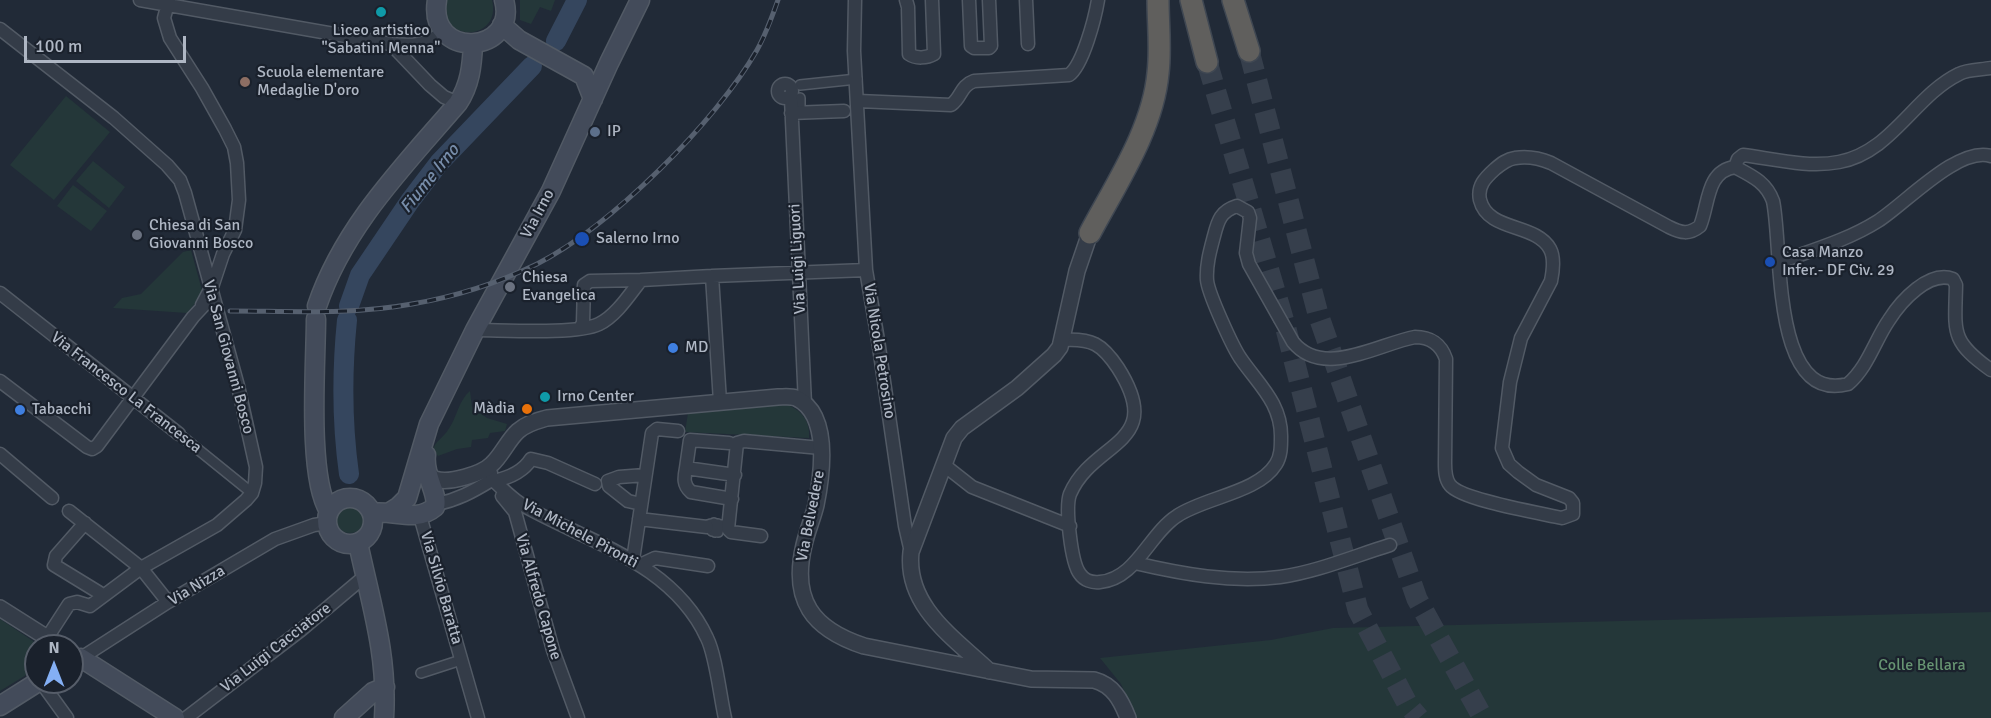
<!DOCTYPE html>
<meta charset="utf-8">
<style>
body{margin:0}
#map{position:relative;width:1991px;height:718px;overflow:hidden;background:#212a37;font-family:Signika,sans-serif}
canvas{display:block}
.north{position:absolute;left:24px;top:634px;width:60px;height:60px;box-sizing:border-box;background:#1a212c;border:2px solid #565d69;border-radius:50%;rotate:0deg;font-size:16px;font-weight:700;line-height:24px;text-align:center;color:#afb7c4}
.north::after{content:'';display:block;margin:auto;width:21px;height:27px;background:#84aff4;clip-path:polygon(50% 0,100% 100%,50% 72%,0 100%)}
.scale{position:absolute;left:24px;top:36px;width:162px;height:27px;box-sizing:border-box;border:3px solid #afb7c4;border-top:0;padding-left:8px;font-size:18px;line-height:21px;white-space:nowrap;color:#afb7c4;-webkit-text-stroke:4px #1a212c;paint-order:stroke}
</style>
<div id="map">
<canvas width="1991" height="718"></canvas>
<div class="north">N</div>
<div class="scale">100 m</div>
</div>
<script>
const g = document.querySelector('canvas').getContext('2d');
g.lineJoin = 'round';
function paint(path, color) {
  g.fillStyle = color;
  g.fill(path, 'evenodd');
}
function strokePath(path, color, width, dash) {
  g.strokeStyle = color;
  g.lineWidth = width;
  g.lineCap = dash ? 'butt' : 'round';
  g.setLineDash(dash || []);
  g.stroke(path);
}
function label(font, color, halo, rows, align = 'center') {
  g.font = font + ' Signika,sans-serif';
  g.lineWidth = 4.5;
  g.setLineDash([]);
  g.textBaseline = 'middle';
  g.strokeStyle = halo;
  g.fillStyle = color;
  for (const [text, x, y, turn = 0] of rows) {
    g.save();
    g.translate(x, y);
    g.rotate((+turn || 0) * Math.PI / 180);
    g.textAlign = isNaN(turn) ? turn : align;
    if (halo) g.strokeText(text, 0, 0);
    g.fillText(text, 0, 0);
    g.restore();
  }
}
const green = new Path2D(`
 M444 0H492C500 30 466 43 447 22Z
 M520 0H555L551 11 540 7 531 24 520 20Z
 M66 96 110 132 54 200 10 165Z
 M93 161 125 187 109 208 76 181Z
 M73 185 107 211 91 231 57 206Z
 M191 250 203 294 187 313 113 308 122 298 141 294 183 252Z
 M470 391 472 407 487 418 507 424 505 431 490 433 488 438 472 440 471 447 457 449 438 456 433 450C435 441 443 438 448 430 457 418 458 401 470 391Z
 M782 403C799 408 811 419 809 438L685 432 688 413Z
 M336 519a14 14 0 1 1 28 0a14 14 0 1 1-28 0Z
 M1991 612V718H1137L1121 684 1100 658 1271 640 1333 628Z
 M0 619 36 643V669L0 691Z`);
const river = new Path2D(`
 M556 41 577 0
 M349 306 360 275 410 201 439 163 532 66
 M347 320C342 370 342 424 349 474`);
const trunkTunnel = new Path2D(`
 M1249 51 1318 314 1417 599 1483 718
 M1207 62 1285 325 1358 610 1408 705 1419 718`);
const pedestrian = new Path2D(`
 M800 85 857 79
 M800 98V112
 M179 434 252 493
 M708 525 711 524 712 531 714 523 715 532 716 524H718V532L720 525H728
 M421 673 461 660`);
const minor = new Path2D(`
 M140 0 391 44 430 85 444 97 458 103
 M169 0 164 18 170 38 202 88 225 129 234 147 237 163 239 200 235 230 223 254 213 284 202 305
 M855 0 854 51 866 270 878 340 905 526 911 552
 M906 0 908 7 909 54C916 59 927 58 934 54L932 0
 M969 0 971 46 974 48H989L991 46 989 0
 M1026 0 1028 44
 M0 29 114 118 167 165 180 180 185 193 238 386 256 467 255 483 252 493 246 500 217 525 141 568 90 606 77 602 69 604 47 638
 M391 44C411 46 428 46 443 31
 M778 91a7 7 0 1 1 14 0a7 7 0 1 1-14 0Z
 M789 97 791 99 805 404
 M858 101 951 105C962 97 960 86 974 81L1069 75C1083 65 1095 18 1098 0
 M791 113 844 111
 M1735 167 1738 159 1743 155C1774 159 1808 168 1839 162 1892 152 1914 96 1959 74 1968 69 1981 70 1991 68
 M1780 262C1813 250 1848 240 1878 221 1905 204 1958 146 1991 156
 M712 276 720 402
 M0 293 179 434
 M580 328 583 323 584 285 590 281 641 280
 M475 330C504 330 576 335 599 324 616 316 630 294 641 280L712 276 866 270
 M1062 340C1092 338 1102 344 1118 368 1167 445 1093 440 1070 494 1065 507 1071 563 1080 574 1084 580 1092 583 1100 582 1136 579 1149 534 1177 516 1205 497 1258 493 1276 464 1281 456 1281 447 1281 438 1282 404 1259 385 1241 359 1233 348 1208 293 1207 280 1206 265 1210 251 1214 236 1218 220 1221 211 1237 206L1248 212 1250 218 1246 253 1249 264 1293 342C1323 379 1378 344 1415 337 1430 337 1441 344 1446 359L1445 463C1445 470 1445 479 1450 485 1461 500 1540 513 1562 518L1573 514V503L1569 498 1536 485 1518 472 1509 464 1502 448 1510 382 1521 338 1551 281C1553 271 1555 258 1550 249 1536 223 1488 232 1480 200 1477 186 1485 178 1495 169 1501 164 1507 159 1515 158 1527 156 1539 158 1551 163L1669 227C1681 233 1689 235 1700 226 1709 205 1706 171 1735 167 1752 176 1766 182 1773 201 1783 246 1770 404 1848 384 1868 367 1875 340 1889 320 1901 301 1929 270 1953 279L1956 285C1955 332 1950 341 1991 370
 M0 381 87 447 92 449 97 446 193 317 207 302
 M0 454 52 498
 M944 465 972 487 1070 526
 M686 468 690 440 729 443
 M490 481H494C504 490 514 501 526 507 591 543 673 564 707 638 716 656 720 696 725 718
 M494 481C508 478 523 472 531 459L548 463 595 484
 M502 496 515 512 553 650 578 718
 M732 499 691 492C683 485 684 478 686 468L735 475
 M437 504C457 500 472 492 490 481L491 473
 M641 504 628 501 609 486 608 481 619 477 645 475
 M69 511 141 568 168 602
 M420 516 478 718
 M639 519 707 527
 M85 523 56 556 54 565 103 595
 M761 536 731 532 728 529 737 443 744 441 821 448
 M633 560 652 433 657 429 678 431
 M1135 563C1182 574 1231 583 1280 577 1317 572 1354 556 1390 545
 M640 565 655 558 708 566
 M81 658 168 602 275 539 314 525 321 524 327 527
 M41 682 67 718
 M186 718 301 630 365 576`);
const tertiary = new Path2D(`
 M426 469C429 473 430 477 435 479 449 484 482 474 492 464 502 455 508 440 518 431 527 423 537 421 547 418L778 397C784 397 791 396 796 398 831 414 822 475 816 505 813 518 807 531 804 545 791 600 812 629 864 646L1031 679 1094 680C1113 685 1121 700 1128 718
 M0 608 60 646
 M989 671C954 638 905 606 911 552L954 438 962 428 1017 388 1054 355 1060 347 1077 271 1090 233`);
const secondary = new Path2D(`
 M437 0C427 61 519 54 504 0
 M502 25 519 40 584 76 593 99
 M317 306C344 226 404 166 458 103 470 85 472 66 473 44
 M316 319C316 362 307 477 329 511
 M327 521a23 23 0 1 1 46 0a23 23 0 1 1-46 0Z
 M390 512 398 507 407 498 429 424 475 330 551 191 609 63 640 0
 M372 513C395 510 416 523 435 507 439 494 423 475 426 455
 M358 543C371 604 388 655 384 718
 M72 663 81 658 175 718
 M0 706 38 682
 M344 718 373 692 385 687`);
const trunk = new Path2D(`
 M1191 0 1207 62
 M1233 0 1249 51
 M1090 233C1116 184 1153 129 1158 73 1161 49 1158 24 1158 0`);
const rail = new Path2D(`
 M230 311C290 311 352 315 412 304 454 297 498 283 537 264 611 226 716 122 757 50 766 34 772 17 778 0`);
const markers = [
 [381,12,6,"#0f9aa8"],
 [245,82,6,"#8d6e63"],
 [595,132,6,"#5c6f8a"],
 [137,235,6,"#6b7280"],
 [582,239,8,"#1a4fb4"],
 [1770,262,6,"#1a4fb4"],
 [510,287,6,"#6b7280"],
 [673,348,6,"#3f7fe0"],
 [545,397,6,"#0f9aa8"],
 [527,409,6,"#e8710a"],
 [20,410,6,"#3f7fe0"]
];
const poiNames = [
 ["Liceo artistico",381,31,"center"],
 ["\"Sabatini Menna\"",381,49,"center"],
 ["Scuola elementare",257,73],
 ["Medaglie D'oro",257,91],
 ["IP",607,132],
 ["Chiesa di San",149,226],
 ["Giovanni Bosco",149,244],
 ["Salerno Irno",596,239],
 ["Casa Manzo",1782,253],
 ["Infer.- DF Civ. 29",1782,271],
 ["Chiesa",522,278],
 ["Evangelica",522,296],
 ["MD",685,348],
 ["Irno Center",557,397],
 ["Màdia",515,409,"right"],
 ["Tabacchi",32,410]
];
const streetNames = [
 ["Via Irno",538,214,-62],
 ["Via Luigi Liguori",798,259,-93],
 ["Via Nicola Petrosino",879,351,81],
 ["Via San Giovanni Bosco",228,357,75],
 ["Via Francesco La Francesca",126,393,38],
 ["Via Belvedere",811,516,-79],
 ["Via Michele Pironti",580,534,28],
 ["Via Nizza",197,586,-31],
 ["Via Silvio Baratta",441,588,74],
 ["Via Alfredo Capone",538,597,74],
 ["Via Luigi Cacciatore",276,648,-38]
];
const parkNames = [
 ["Colle Bellara",1922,666]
];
const waterNames = [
 ["Fiume Irno",430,179,-51]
];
paint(green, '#243739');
strokePath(river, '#35465e', 20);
strokePath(trunkTunnel, '#363f4c', 21, [21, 10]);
strokePath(pedestrian, '#525a65', 12);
strokePath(minor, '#525a65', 15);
strokePath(tertiary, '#525a65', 18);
strokePath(secondary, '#525a65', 21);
strokePath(trunk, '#3f4752', 24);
strokePath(pedestrian, '#343c48', 9);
strokePath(minor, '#343c48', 12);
strokePath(tertiary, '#343c48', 15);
strokePath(secondary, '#434b5a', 18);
strokePath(trunk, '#605f5d', 21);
strokePath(rail, '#56606f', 5);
strokePath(rail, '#1a212c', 3, [9]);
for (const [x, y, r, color] of markers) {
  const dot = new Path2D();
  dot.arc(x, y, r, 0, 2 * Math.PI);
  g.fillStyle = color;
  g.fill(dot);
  strokePath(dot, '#1a212c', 2);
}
label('16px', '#afb7c4', '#1a212c', poiNames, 'left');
label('16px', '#afb7c4', '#1a212c', streetNames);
label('16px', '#679472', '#1a212c', parkNames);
label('italic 18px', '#788eab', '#1a212c', waterNames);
</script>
